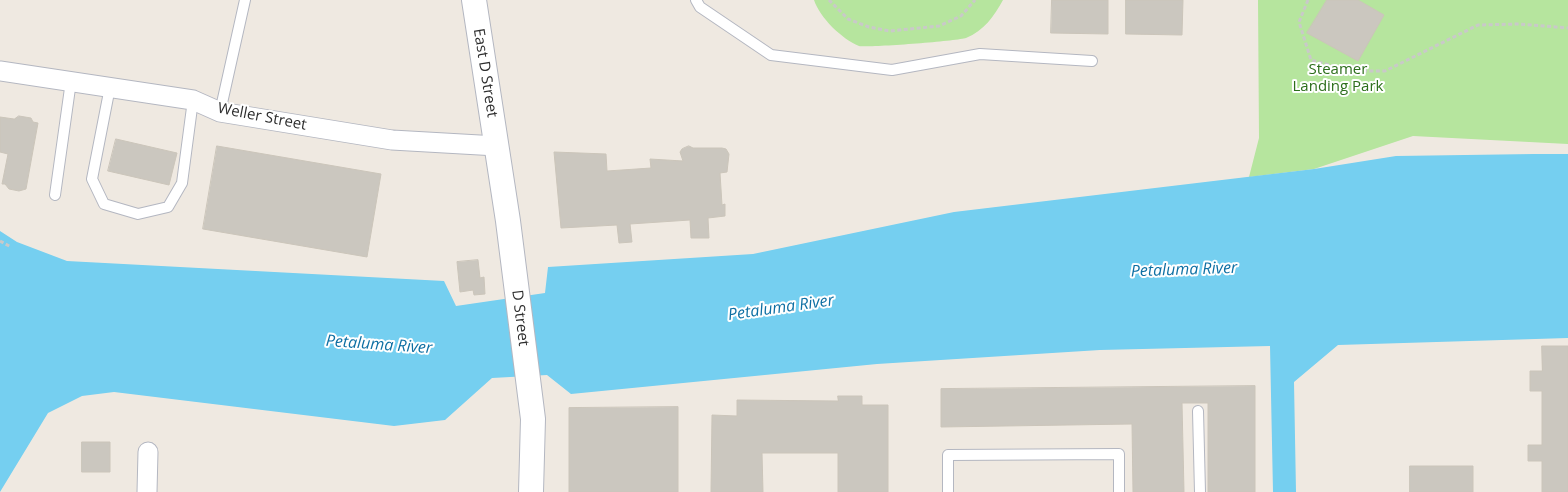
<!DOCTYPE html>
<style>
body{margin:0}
canvas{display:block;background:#efe9e1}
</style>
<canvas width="1568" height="492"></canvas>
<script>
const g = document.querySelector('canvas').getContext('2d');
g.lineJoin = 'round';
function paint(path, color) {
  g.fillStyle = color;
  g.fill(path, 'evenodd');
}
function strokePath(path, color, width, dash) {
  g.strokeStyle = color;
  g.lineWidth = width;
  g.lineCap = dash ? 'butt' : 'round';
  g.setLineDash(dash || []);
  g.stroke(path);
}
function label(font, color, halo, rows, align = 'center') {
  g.font = font + ' "Open Sans",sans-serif';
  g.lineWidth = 4;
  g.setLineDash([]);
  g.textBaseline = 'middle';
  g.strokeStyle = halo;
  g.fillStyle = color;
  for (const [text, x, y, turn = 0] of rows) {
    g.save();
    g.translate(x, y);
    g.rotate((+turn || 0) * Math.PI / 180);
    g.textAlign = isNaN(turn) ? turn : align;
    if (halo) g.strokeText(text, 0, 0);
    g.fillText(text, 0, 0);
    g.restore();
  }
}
const green = new Path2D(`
 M814 0H1003C994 16 984 31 966 38 957 41 866 48 859 46 842 39 820 18 814 0Z
 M1258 0H1568V144L1413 136 1314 169 1249 177 1259 138Z`);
const water = new Path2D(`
 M1534 154H1568V338L1338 345 1294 382 1296 492H1273L1270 346 1100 350 877 364 571 394 547 375 492 378 445 420 394 426 114 392 82 396 48 413 0 492V231L17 242 67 261 444 281 456 306 545 293 548 267 753 254 954 212 1314 169 1396 156Z`);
const building = new Path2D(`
 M1052 0H1108V34L1051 33Z
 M1126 0H1183L1182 35 1126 34Z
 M1327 0H1358L1384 15 1358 61 1307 33Z
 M19 116 31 118 33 122 38 123 26 189 19 191 9 189 5 184H2L8 154 0 152V117L14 119Z
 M116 139 177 153 169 185 108 171Z
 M217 146 381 174 367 257 203 229Z
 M689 146 693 148H722L726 149 729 154 727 172 720 173 722 205 725 204V216L708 218 709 238H691L690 220 630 224 632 242 619 243 617 225 561 228 554 152 606 154 607 171 651 168 650 159 683 161 680 152 682 149Z
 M478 260 480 278 484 277 485 294 474 295 473 290 460 292 457 262Z
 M1542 346H1568V492H1542V461H1528V445H1542V391H1530V371H1542Z
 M1255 386V492H1208V403H1182L1184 492H1133L1132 424 941 427V389Z
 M838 396H862V405H888V492H838V453H762L763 492H711L712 415 737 416V400L838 401Z
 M678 407V492H569V408Z
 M82 442H110V472H82Z
 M1410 466H1473V492H1410Z`);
const path = new Path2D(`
 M829 0 848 19 869 27 890 31 939 26 961 16 975 0
 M1308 0 1299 22 1311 60 1351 71H1385L1478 25 1519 24 1568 28
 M0 241 11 247`);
const service = new Path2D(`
 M696 0 700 7 771 55 892 70 980 54 1092 61
 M110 87 92 179 104 204 138 214 168 207 182 183 193 100
 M220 112 245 0
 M55 195 71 81
 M1198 411 1200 492
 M948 492V455L1119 454V492`);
const minor = new Path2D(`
 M0 71 193 100 220 112 392 140 497 146
 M147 492 148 452`);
const tertiary = new Path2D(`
 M474 0 508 221 533 419 531 492`);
const parkNames = [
 ["Steamer",1338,70],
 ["Landing Park",1338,87]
];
const streetNames = [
 ["East D Street",485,73,81],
 ["Weller Street",262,117,11],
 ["D Street",520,318,83]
];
const waterNames = [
 ["Petaluma River",1184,270,-2],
 ["Petaluma River",781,308,-8],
 ["Petaluma River",379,345,4]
];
paint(green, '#b6e59e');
paint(water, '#75cff0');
paint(building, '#cbc7bf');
strokePath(building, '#cbc5ba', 1);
strokePath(service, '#b4b7c1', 12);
strokePath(minor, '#b4b7c1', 21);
strokePath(tertiary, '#b4b7c1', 26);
strokePath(path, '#c9c9c9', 3, [4, 2.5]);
strokePath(service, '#fff', 10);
strokePath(minor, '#fff', 19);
strokePath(tertiary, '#fff', 24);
label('15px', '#2c6e1b', '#fff', parkNames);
label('15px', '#2e2e2e', '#fff', streetNames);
label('italic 16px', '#0d6fa3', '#fff', waterNames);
</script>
